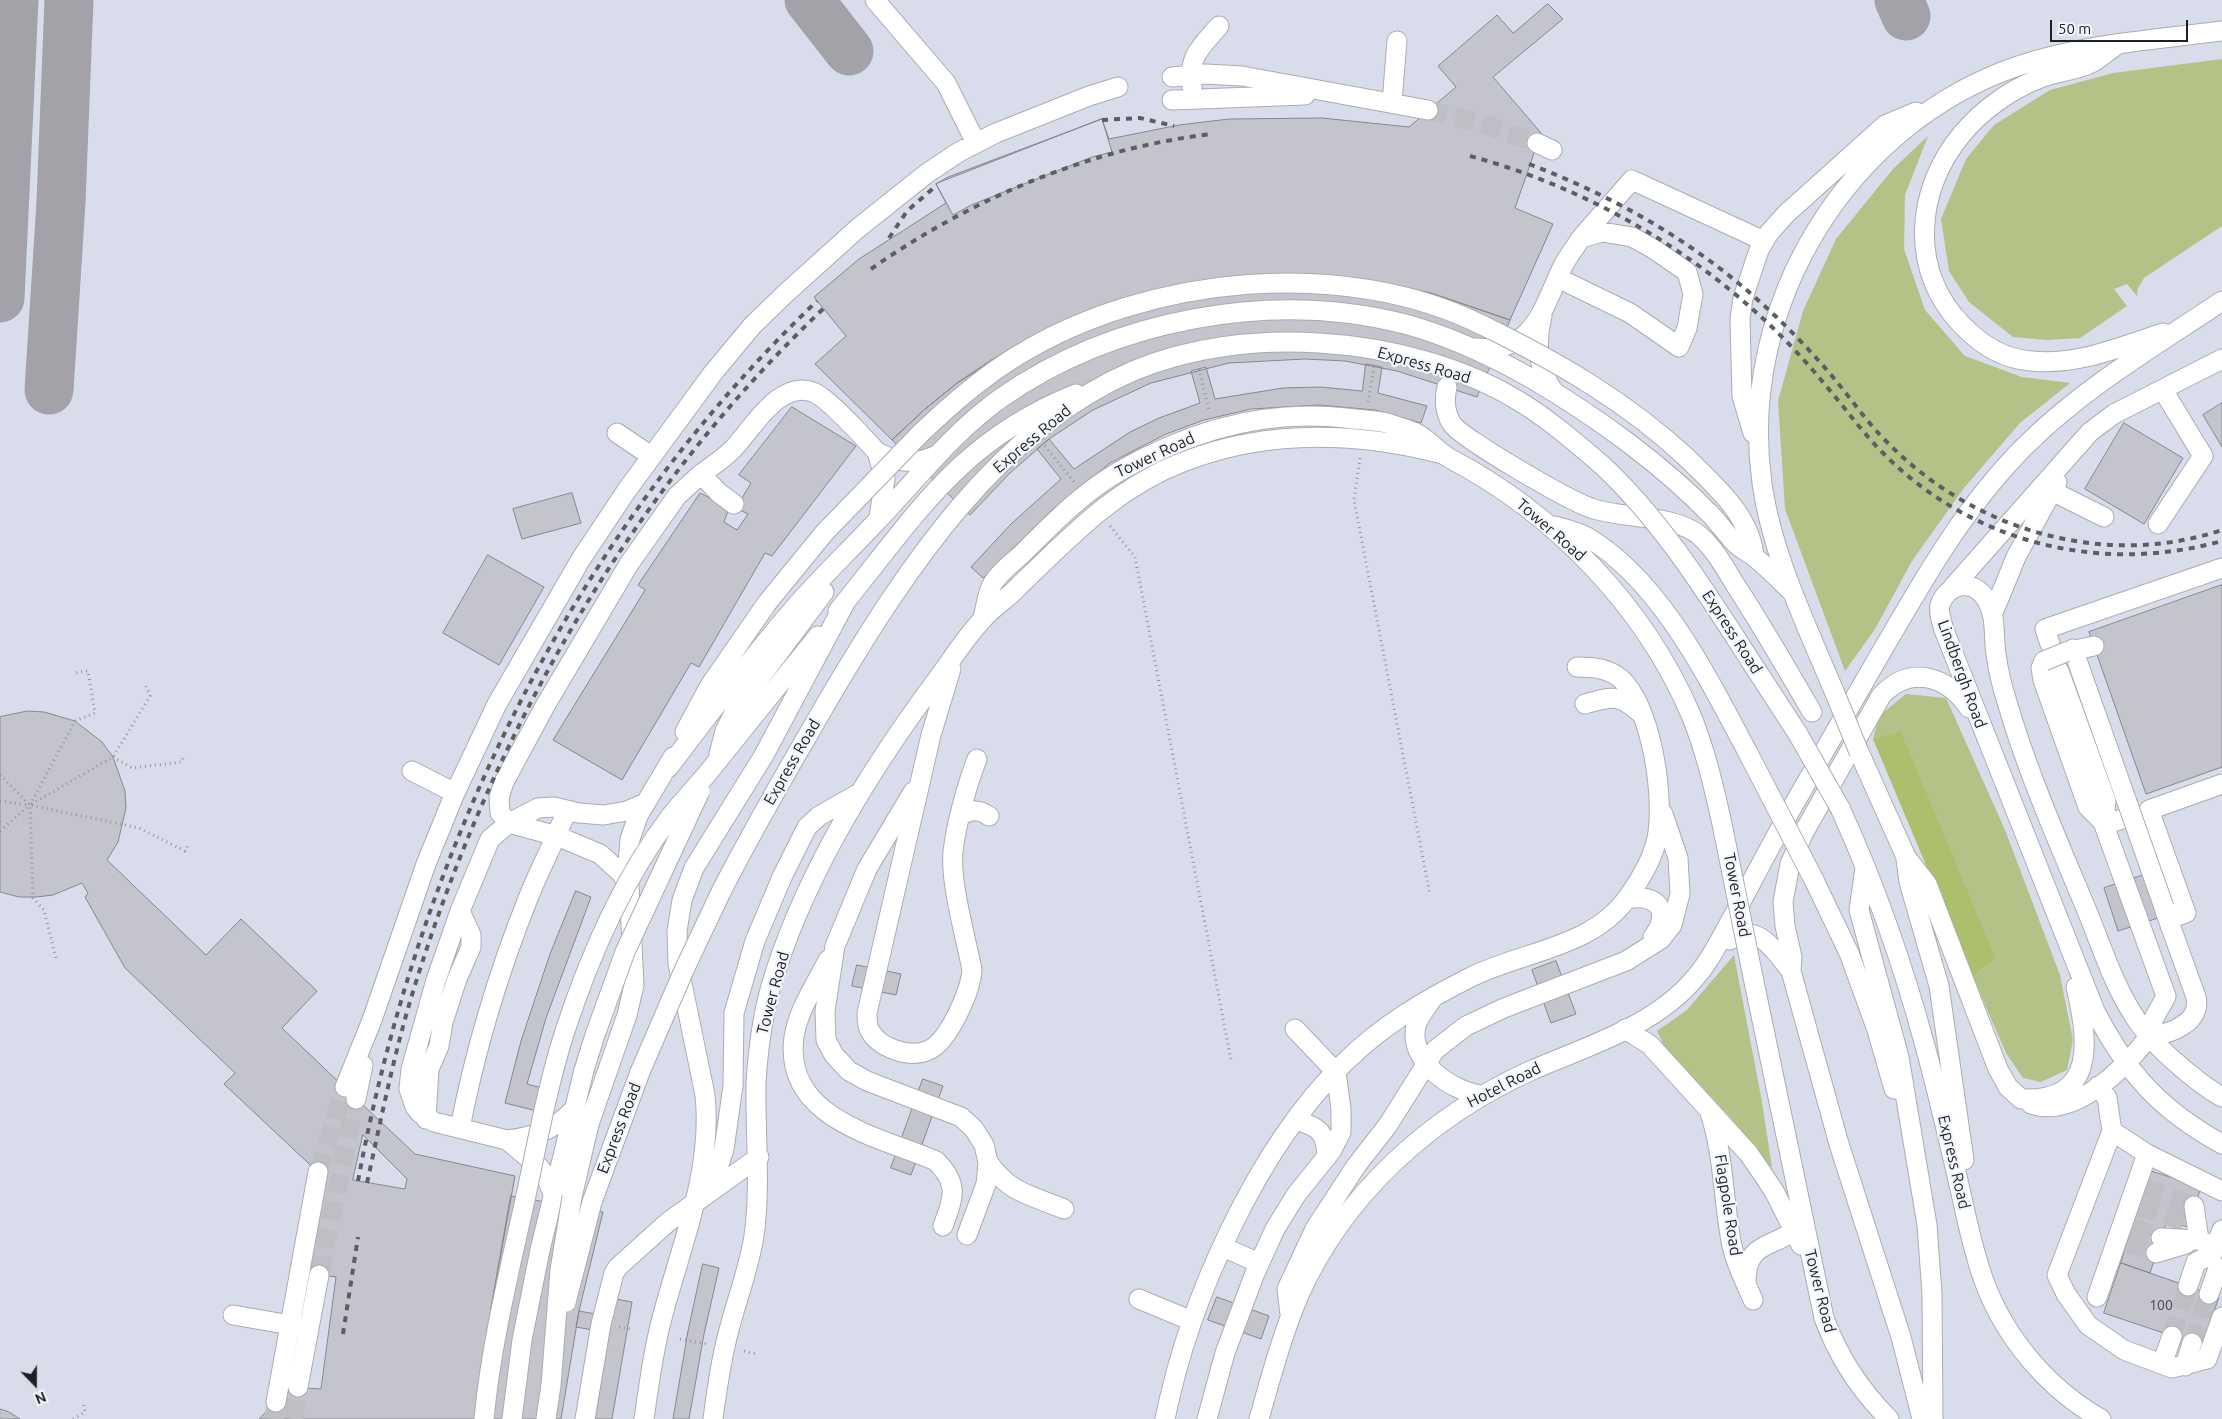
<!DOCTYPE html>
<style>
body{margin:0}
#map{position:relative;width:2222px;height:1419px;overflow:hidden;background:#e6e7ee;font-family:Ubuntu,sans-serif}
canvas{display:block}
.north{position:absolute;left:10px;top:1359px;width:50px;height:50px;-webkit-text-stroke:4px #f3f5fc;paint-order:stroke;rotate:158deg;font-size:14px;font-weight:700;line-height:20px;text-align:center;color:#1e1f22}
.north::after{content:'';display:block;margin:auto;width:18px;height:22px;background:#1e1f22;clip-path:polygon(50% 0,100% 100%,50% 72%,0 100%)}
.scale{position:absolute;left:2050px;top:20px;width:138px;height:22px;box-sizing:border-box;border:2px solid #1e1f22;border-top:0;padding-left:6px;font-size:15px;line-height:18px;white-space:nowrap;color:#1e1f22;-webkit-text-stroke:4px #f3f5fc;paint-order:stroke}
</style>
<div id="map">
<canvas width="2222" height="1419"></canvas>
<div class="north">N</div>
<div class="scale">50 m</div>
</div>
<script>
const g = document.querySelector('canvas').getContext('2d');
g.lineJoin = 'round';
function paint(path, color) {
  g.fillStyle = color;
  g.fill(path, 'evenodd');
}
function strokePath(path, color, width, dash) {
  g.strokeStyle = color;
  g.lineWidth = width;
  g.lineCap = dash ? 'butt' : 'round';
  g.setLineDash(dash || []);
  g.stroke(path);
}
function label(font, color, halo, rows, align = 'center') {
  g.font = font + ' Ubuntu,sans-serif';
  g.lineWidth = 4.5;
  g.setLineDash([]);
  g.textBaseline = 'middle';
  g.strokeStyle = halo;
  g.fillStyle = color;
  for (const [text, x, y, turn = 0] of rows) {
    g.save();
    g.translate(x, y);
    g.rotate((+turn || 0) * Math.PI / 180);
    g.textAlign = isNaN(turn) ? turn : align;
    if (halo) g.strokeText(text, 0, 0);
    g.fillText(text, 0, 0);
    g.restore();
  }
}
const built = new Path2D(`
 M0 0H2222V1419H0Z`);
const green = new Path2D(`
 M2222 59V226L2144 278 2138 288 2137 296 2127 284 2114 289 2127 306 2080 338 2048 340 2013 337 1969 302 1949 271 1941 219 1966 159 1994 125 2050 90 2113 73Z
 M1928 136 1905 195 1904 249 1925 310 1965 356 2022 377 2070 383 2020 423 1964 488 1912 561 1875 629 1845 671 1785 509 1778 401 1803 311 1836 239 1893 169Z
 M1906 694 1946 698 2005 830 2060 975 2073 1040 2067 1070 2041 1082 2023 1078 2006 1053 1973 977 1996 958 1901 733 1873 739 1879 716Z
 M1734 955 1762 1102 1772 1168 1730 1117 1665 1048 1657 1031 1687 1010Z`);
const forest = new Path2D(`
 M1901 732 1996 958 1973 977 1873 739Z`);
const taxiway = new Path2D(`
 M809 0 849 51
 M1899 0 1906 16
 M0 298 14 0
 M49 390 61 202 69 0`);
const building = new Path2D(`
 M1548 4 1563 19 1493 77 1541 133 1515 208 1553 224 1510 320 1431 293 1350 278 1266 275 1225 278 1143 294 1064 321 1027 339 957 383 924 410 892 440 815 364 846 336 814 297 859 259 946 203 936 184 948 177 1102 119 1109 139 1179 125 1229 119 1322 118 1409 127 1456 87 1438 66 1497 15 1513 33Z
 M1102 119 1112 152 1092 157 971 205 953 215 936 184Z
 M1266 275 1350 278 1390 284 1431 293 1510 320 1477 397 1397 371 1345 361 1305 359 1229 363 1151 383 1093 410 1049 439 1010 473 970 515 892 440 924 410 957 383 991 360 1064 321 1143 294 1225 278Z
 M1366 364 1382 367 1378 393 1427 406 1421 423 1375 410 1319 405 1251 409 1204 420 1166 434 1110 463 1052 510 983 578 971 567 1011 524 1061 479 1037 449 1049 439 1074 469 1130 432 1159 418 1200 403 1191 371 1206 367 1215 399 1283 388 1320 387 1362 391Z
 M2222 403V447L2203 415Z
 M792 407 856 446 772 556 765 553 699 667 691 663 622 780 553 740 645 590 638 585 700 493 729 508 724 522 737 530 748 514 736 508 751 483 739 475Z
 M2124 423 2183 458 2144 524 2085 489Z
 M572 493 581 523 522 539 513 509Z
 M488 555 544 587 499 665 443 633Z
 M2222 585V767L2146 794 2089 632Z
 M28 711 44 712 75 721 102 742 113 757 125 791 126 808 118 842 107 860 206 955 241 919 317 991 282 1028 364 1106 415 1154 515 1176 491 1308 477 1419H259L290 1387 321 1389 336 1277 309 1273 323 1177 224 1084 235 1073 125 968 85 897 88 893 82 883 53 895 36 897H19L0 892V717ZM363 1135 407 1179 405 1189 353 1180Z
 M2144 875 2158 918 2118 931 2104 888Z
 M576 891 591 897 546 1018 527 1084 542 1088 537 1111 505 1103 521 1041 550 954Z
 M1556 961 1576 1014 1551 1023 1532 970Z
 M857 965 901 974 896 995 852 986Z
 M923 1079 943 1086 911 1175 891 1168Z
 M2151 1171 2201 1187 2188 1227 2167 1221 2150 1273 2121 1263Z
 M511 1196 603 1212 579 1311 561 1419H477L491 1308Z
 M2121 1263 2219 1297 2202 1346 2104 1313Z
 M703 1264 719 1268 704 1334 689 1419H673L688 1331Z
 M1217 1297 1269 1316 1261 1339 1208 1320Z
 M616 1299 632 1302 612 1419H595L609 1333 576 1327 579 1311 612 1317Z
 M0 1409 9 1412 20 1419H0Z`);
const minorTunnel = new Path2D(`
 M1428 110 1477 122 1537 143
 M318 1172 345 1087
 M2145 1188 2194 1206
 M2139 1207 2189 1223
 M2132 1227 2161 1238
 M2127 1243 2156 1253
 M319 1275 356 1099
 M2172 1336 2188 1286
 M2192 1343 2209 1294
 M274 1419 276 1402
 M294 1419 298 1387`);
const path = new Path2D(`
 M1199 369 1209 410
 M1368 402 1374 366
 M1045 446 1074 482
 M1360 458 1354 500 1430 895
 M1110 526 1135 557 1231 1060
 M146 686 150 696 113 757 30 805 139 828 185 851 189 843
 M113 757 132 768 182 762 184 755
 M0 775 30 805 33 898 44 910 56 958H59
 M0 801 29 805
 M0 831 30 805 75 721 95 713 88 671 74 673
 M619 1327 631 1329
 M680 1339 707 1344
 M744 1351 756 1354
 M73 1419 85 1412 83 1403`);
const minor = new Path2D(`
 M875 0 946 83 976 143
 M2114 47C2106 52 2098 61 2089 64 2073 71 2055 72 2038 79 2010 90 1982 110 1962 134 1915 190 1909 271 1962 325 1980 344 2004 359 2031 361 2077 366 2120 347 2163 333
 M1172 77 1206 74 1242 76 1428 110
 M1192 87C1188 56 1200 48 1219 26
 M1172 100 1305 95
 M1392 102 1397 41
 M1537 143 1552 150
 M1581 238 1632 180 1764 241
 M1542 316C1535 342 1538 370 1554 392
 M1474 348C1536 354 1542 308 1564 264 1569 255 1576 246 1581 238L1602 232 1632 237 1652 248 1687 272 1693 294 1687 328 1679 347 1630 313 1558 278
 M1447 387C1444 400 1445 413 1452 424 1462 439 1570 501 1591 508 1621 519 1675 514 1700 536 1716 550 1727 572 1738 589 1764 629 1788 671 1812 712
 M617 433 651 456
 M1753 433 1742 396 1740 319 1743 298 1759 250 1769 233 1786 214 1885 125 1916 112
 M920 434C950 405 981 378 1017 356 1148 275 1346 256 1484 326
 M877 452 885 479 879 517
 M1687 458C1715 486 1750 515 1754 556
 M2052 491 2104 517
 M734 504 719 493 701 474C712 466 723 459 732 450 752 430 780 377 815 393 830 400 864 438 877 452 898 463 916 465 937 455
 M2158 524 2203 456 2163 390
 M1555 526C1565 529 1578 532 1587 537 1661 581 1708 678 1747 751
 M1953 587 2090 432 2114 414 2222 359
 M838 611C914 518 959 440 1076 394
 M1993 613 2016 557 2057 482
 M983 618C986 607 987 592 993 583 1000 572 1012 563 1022 554 1052 524 1083 492 1120 471 1189 431 1265 409 1346 418 1359 420 1374 420 1387 423 1396 426 1407 429 1416 433 1428 439 1437 451 1449 458 1554 513 1644 605 1691 715 1705 749 1713 784 1721 819
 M2050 644 2045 629 2222 568
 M2073 649 2127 802
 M2066 652 2094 646
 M2044 661 2041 668 2043 680 2088 807 2103 822
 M951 669 931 735 867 1013C867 1018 867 1024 869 1029 878 1048 910 1059 929 1050 949 1041 971 990 972 970 966 938 950 883 953 852 956 824 967 785 977 759
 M1761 677 1798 734
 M1834 691C1806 624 1772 555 1762 483 1737 305 1848 124 2018 66 2083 44 2154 40 2222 31
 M1585 704C1610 697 1618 693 1639 712
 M685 732 709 687 767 603
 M1859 752 1906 857 1927 884 1998 1069 2008 1087 2021 1099C2098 1102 2088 1040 2076 987
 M719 754 725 731 735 711 824 592
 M668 768C708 716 747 663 790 613 817 581 848 552 877 521 917 479 953 432 1001 398 1114 319 1271 290 1405 324 1449 336 1494 357 1534 380 1595 416 1662 464 1712 516 1720 525 1727 534 1735 543 1741 549 1750 553 1757 559 1770 570 1782 582 1793 593
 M412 771 455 793
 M707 774 818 636
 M913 792 867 869 835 946 825 1011 826 1040 834 1055 849 1071 867 1081 961 1117 974 1129 984 1145 988 1162 986 1184 967 1235
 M1840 808C1875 885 1903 964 1925 1046 1938 1093 1949 1141 1960 1189 1967 1220 1973 1251 1984 1281 2005 1338 2048 1389 2101 1419
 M962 814C973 810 978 809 989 816
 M2104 825 2125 818
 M1906 859 1909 882 1939 986 1964 1160
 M1865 868 1859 910 1899 1057 1927 1225 1932 1294 1933 1419
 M1814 880 1849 953 1877 1030 1894 1089
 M629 888 622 874 600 854 557 836 509 823 500 813 499 798 504 782 545 706 629 564 677 496 701 474
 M721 892C756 823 795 757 834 690 906 569 998 429 1133 371 1190 347 1257 339 1319 343 1388 347 1463 366 1522 403 1551 421 1576 443 1602 465
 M1627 899C1656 893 1673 910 1653 937
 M2168 919 2186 913 2149 810 2222 784
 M1730 940C1758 920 1776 953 1791 971
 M828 960C816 984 798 1010 794 1037 783 1119 878 1136 936 1161 960 1185 953 1198 943 1226
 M1753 977 1824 1318C1838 1356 1860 1390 1889 1419
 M1432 999C1427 1007 1418 1017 1416 1026 1408 1061 1451 1091 1481 1095
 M1625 1029 1650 1045 1749 1154 1774 1191 1801 1245
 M2150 1036C2171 1034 2202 1022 2196 997L2164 908
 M2098 1086 2107 1098 2112 1131 2057 1275 2066 1294 2088 1325 2124 1350 2172 1368 2207 1359 2222 1317
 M345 1087 372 1020 426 864 455 793 497 704 581 559 627 490 713 373 752 326 786 293 857 229 926 174 959 152 996 133 1089 96 1118 87
 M2222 1097C2197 1083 2154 1046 2138 1022 2114 988 2101 944 2085 906 2057 839 2027 771 2007 702 2002 686 1998 670 1996 654 1993 635 1997 616 1986 599 1974 579 1948 582 1940 605 1938 613 1942 622 1944 630L2095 1011C2127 1073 2160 1110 2222 1144
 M356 1099 363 1065
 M2031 1104C2074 1119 2124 1069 2148 1038 2151 1034 2150 1031 2151 1027 2153 1016 2162 1006 2166 996L2104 825 2106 801 2059 671
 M1710 1113C1723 1152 1723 1194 1730 1235 1733 1258 1744 1279 1753 1300
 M426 1119 429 1069 439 1046 443 1022 457 979 471 947V935L460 911
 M1296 1120C1319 1127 1326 1132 1327 1157
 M460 1128C475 1051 498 974 527 901 539 870 555 841 567 810
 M2112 1131 2147 1154 2222 1191
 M507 1140C534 1137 555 1130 574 1109
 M988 1162C1010 1194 1031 1195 1064 1209
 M553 1194 546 1176 539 1167 507 1140 434 1122 420 1113 415 1107 409 1089 411 1069 436 980 460 911 490 839 509 823 538 808 554 807 579 813 604 815 627 811 646 803
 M700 1196 719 1165 724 1149 733 1086 734 1013 755 941 782 877 807 827 819 816 861 792
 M572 1197 589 1124 627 1015 634 985 628 864 630 839 638 816 673 757
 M592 1202 640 1072
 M2194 1206 2199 1240
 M2161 1238 2199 1240 2215 1247
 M1223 1247 1259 1263
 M540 1250 584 1070
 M2156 1253 2186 1244
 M1746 1282C1746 1233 1786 1252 1800 1219
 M2188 1286 2196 1262 2212 1255 2222 1230
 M2209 1294 2218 1268
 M2097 1297 2147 1154
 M1139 1299 1192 1321
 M1290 1314 1287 1289 1315 1229 1356 1166 1388 1125 1435 1050 1466 1026 1504 1008 1626 961 1661 939 1672 925 1680 894 1678 858 1663 814
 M233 1315 302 1327
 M2162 1364 2172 1336
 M2185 1366 2192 1343
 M298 1387 319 1275
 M276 1402 318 1172
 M546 1419 551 1385
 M585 1419 601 1324 614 1273 618 1267 668 1222 759 1157
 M644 1419C649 1385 653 1351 662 1318 681 1245 713 1171 705 1095L678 964 677 931 682 900 694 868 764 755 846 601
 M713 1419C717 1389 721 1359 729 1330 737 1299 749 1268 754 1236 761 1185 755 1134 756 1083 758 1050 762 1018 771 986 803 878 869 771 936 681 951 661 965 638 982 620 992 608 1007 599 1018 587 1069 538 1115 488 1183 462 1267 429 1357 432 1443 454
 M1165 1419C1189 1300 1257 1148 1344 1063 1381 1026 1425 1000 1471 977 1523 951 1592 948 1628 897 1640 880 1653 859 1657 838 1665 798 1652 707 1620 678 1607 668 1592 667 1577 667
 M1207 1419 1225 1353 1255 1273 1275 1229 1296 1195 1332 1150 1341 1132V1109L1336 1072 1295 1029
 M1259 1419C1270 1380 1283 1332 1299 1295 1344 1194 1431 1116 1530 1071 1587 1046 1654 1027 1695 978 1712 959 1722 935 1735 913 1757 872 1778 831 1801 792 1830 741 1859 690 1889 639 1929 570 1968 503 2025 446 2083 388 2155 346 2222 301
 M1922 1419 1901 1337 1839 1144 1791 971 1792 957 1785 926 1783 902 1790 864 1804 832 1881 696C1910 664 1947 676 1969 708`);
const rail = new Path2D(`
 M1102 120 1140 118 1174 126
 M1470 156C1573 184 1670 236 1750 307 1778 331 1804 359 1827 387 1846 409 1862 432 1882 452 1971 543 2100 575 2222 541
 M1529 164C1613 196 1693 241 1759 301 1787 326 1813 353 1837 382 1854 403 1870 426 1890 445 1976 531 2105 569 2222 530
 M889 238 907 211 936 186
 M871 269C971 199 1090 148 1212 134
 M358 1181C419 852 573 533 817 301
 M367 1183C382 1115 395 1048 416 982 494 731 632 490 823 309
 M343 1334 358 1237`);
const minorBridge = new Path2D(`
 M1484 326C1558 362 1627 402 1687 458
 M1602 465C1667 526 1712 602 1761 677
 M767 603 825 532 920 434
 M2044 661 2066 652
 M1834 691 1859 752
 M1798 734 1840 808
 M1747 751 1814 880
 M2127 802 2164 907
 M1721 819 1753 977
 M584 1070 595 1035 625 952 700 791
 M640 1072 684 970 721 892
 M566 1302 592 1202
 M551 1385 560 1270 572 1197
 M484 1419C491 1345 509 1272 525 1200 537 1144 547 1088 564 1034 588 960 623 879 670 817 682 802 695 788 707 774
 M512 1419 522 1340 540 1250`);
const numberNames = [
 ["100",2161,1305]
];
const streetNames = [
 ["Express Road",1424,365,16],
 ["Express Road",1032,439,-40],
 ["Tower Road",1155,455,-25],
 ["Tower Road",1551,530,41],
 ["Express Road",1732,632,57],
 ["Lindbergh Road",1962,674,70],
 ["Express Road",792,762,-60],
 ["Tower Road",1737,895,79],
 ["Tower Road",773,993,-75],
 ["Hotel Road",1504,1085,-27],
 ["Express Road",619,1128,-69],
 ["Express Road",1954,1162,77],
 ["Flagpole Road",1728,1205,81],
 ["Tower Road",1820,1291,76]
];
paint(built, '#d9dceb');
paint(green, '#b3c387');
paint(forest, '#abbf6d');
strokePath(taxiway, '#a2a2a8', 49);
paint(building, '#c4c5cc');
strokePath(building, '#87888f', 1);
strokePath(minorTunnel, '#bebfc5', 19, [19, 9]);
strokePath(minor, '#abacb3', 21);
strokePath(path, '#96979d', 3, [1, 4]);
strokePath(minor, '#fff', 19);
strokePath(rail, '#5d5e62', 4, [6, 6]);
strokePath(minorBridge, '#abacb3', 21, []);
strokePath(minorBridge, '#fff', 19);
label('14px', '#48484c', null, numberNames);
label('16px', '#1e1f22', '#f3f5fc', streetNames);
</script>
